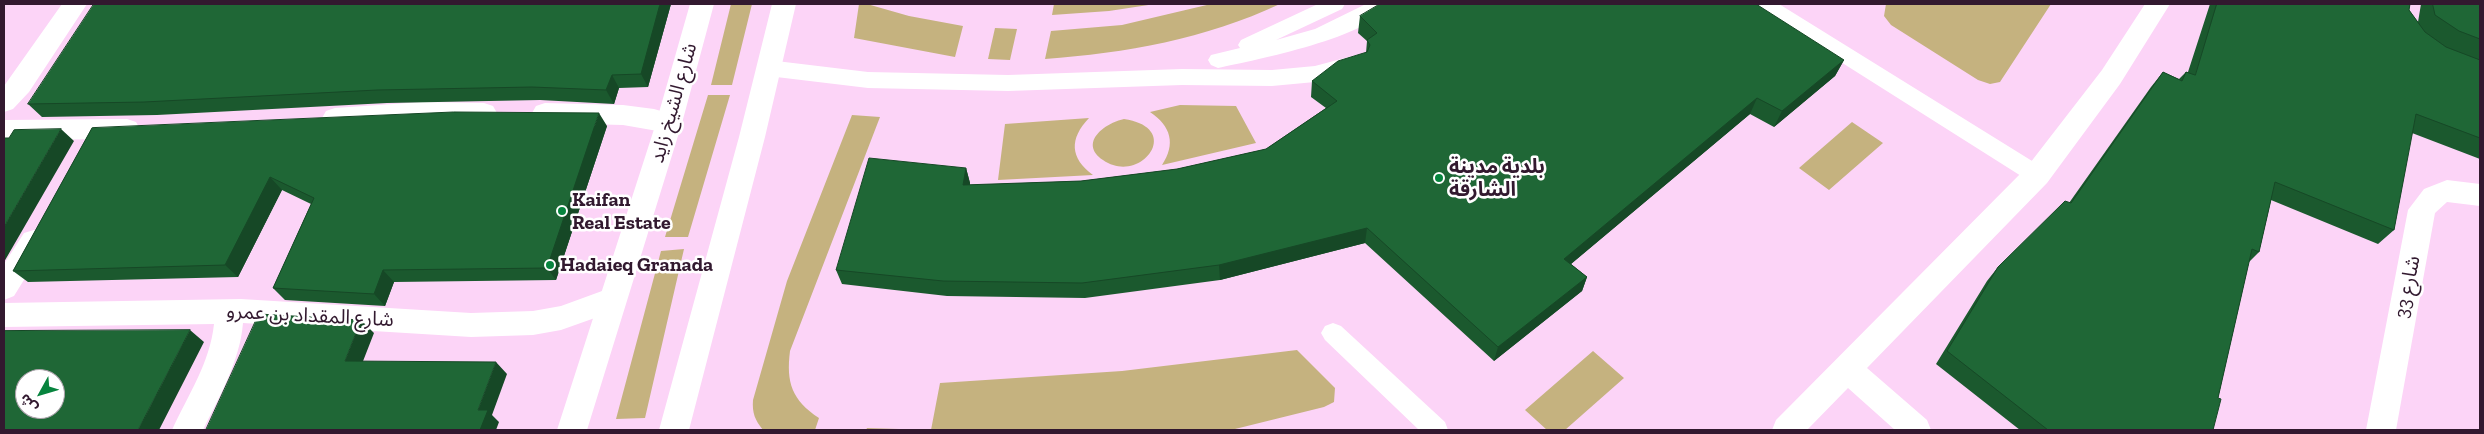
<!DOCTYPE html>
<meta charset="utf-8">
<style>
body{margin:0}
#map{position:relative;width:2484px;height:434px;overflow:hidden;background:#fcd4f7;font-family:"Zilla Slab","Noto Sans Arabic",serif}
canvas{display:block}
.frame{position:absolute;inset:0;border:5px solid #32192f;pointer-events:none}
.north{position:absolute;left:15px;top:369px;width:50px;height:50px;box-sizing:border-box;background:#fff;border:1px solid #ada3ac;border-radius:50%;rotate:231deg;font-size:14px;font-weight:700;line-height:20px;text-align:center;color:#32192f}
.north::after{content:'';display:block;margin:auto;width:18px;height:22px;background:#07843e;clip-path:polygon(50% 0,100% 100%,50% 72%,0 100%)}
</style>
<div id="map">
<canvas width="2484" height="434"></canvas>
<div class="frame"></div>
<div class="north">ش</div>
</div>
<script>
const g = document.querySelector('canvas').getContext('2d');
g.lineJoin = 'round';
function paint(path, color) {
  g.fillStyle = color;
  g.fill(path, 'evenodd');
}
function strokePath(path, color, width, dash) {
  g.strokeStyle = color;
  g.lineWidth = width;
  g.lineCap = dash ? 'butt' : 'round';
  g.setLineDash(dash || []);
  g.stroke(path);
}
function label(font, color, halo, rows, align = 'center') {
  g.font = font + ' "Zilla Slab","Noto Sans Arabic",serif';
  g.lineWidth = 5;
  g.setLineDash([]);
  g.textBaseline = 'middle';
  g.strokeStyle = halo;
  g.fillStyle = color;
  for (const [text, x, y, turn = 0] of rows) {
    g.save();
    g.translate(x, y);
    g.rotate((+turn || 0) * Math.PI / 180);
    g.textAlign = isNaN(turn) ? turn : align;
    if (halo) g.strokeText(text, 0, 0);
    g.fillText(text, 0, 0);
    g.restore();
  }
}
const green = new Path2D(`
 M731 4H752L732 85H711Z
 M859 4H867L909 16 963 26 955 57 854 38Z
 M1054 4H1155L1109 11 1052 15Z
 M1211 4H1280C1205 39 1126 53 1045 59L1051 31 1122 25Z
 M1886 4H2051L2000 82 1990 84 1978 80 1891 25 1884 16Z
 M995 28 1017 29 1010 60 988 59Z
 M708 95H730L688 237H665Z
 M1180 105 1236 106 1256 143 1162 165C1176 144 1171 126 1150 112Z
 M852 115 880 117 790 351C786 383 792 400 819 418L815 430H763C755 420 752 413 753 400L787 281Z
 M1089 118C1069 139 1070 158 1093 175L998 180 1005 124Z
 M1124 119C1185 128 1140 186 1103 160 1078 143 1105 123 1124 119Z
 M1852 122 1883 143 1829 190 1799 168Z
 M684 249 645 418 616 419 661 251Z
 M1297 350 1335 388 1334 402 1324 407 1231 430H866L867 428 931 430 940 383 1122 371Z
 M1593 351 1624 378 1565 430H1547L1525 410Z`);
const lane = new Path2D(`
 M1318 4H1345L1342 9 1276 40 1315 29 1366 4H1391C1372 37 1255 60 1218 68L1211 65 1208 60 1211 55 1240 48 1238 45 1241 40Z
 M1754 4H1779L2045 169 2048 175 2045 181 2037 184 2029 181 1757 9Z
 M1356 55 1363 58 1366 63 1363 68 1315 82 1272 86 1182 85 1008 91 868 88 768 76 761 73 758 68 761 63 768 60 868 72 1008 75 1182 69 1272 70 1315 66Z
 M1333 323 1341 326 1445 422 1448 430H1419L1325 340 1321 333 1325 326Z`);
const street = new Path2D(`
 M62 4H87L29 92 13 109 4 112V86Z
 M2145 4H2170L2120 84 2047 183 1867 368 1927 420 1931 430H1895L1848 388 1807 430H1772L1776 420 2027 167 2102 70Z
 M422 102 484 103 493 106 497 113 493 120 484 123 422 122 335 128 326 125 322 118 326 111 335 108Z
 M545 103 623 105 654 109 678 116 682 123 678 130 669 133 623 125 545 123 536 120 532 113 536 106Z
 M127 119 136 122 140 129 136 136 127 139 4 140V120Z
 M2447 180 2480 184V206L2447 202 2435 213 2396 430H2366L2408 210 2424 189Z
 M34 230 44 233 48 241 14 296 4 300V264L24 233Z
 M613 287 623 290 627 299 623 308 561 330 533 335 471 337 243 323C240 361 219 397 203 430H172C188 395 210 363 214 324L4 327V303L241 299 471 313 533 311 561 306Z`);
const secondary = new Path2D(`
 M690 4H714L682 123 587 430H557L656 123Z
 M772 4H796L765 137 689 430H659L739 137Z`);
const wall = new Path2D(`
 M671 4 648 87 619 88 614 104 540 100 387 103 157 115 42 117 28 104Z
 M2210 4H2410L2409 10 2418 22 2421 4H2480V159L2412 133 2394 230 2378 244 2271 200 2259 252 2249 262 2218 398 2213 430H2020L1936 364 1987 281 1998 267 2069 203 2151 87 2163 72 2179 79 2186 72H2188Z
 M1360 16 1844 60 1835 76 1774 127 1750 114 1571 264 1587 277 1582 291 1494 361 1365 243 1220 280 1085 298 947 296 842 284 836 270 966 168 970 183V185L1081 181 1177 169 1266 149 1326 108 1311 97 1312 81 1366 53 1367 41 1358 33Z
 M607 126 556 280 394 282 385 306 285 300 273 288 311 204 282 190 238 277 28 282 13 271 92 128Z`);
const shadedWall = new Path2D(`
 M660 4H671L648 87 641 74Z
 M1844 60 1835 76 1774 127 1782 111Z
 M612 75 619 88 614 104 606 90Z
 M1757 98 1750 114 1559 274 1564 259Z
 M599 113 607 126 556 280 547 268Z
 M61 129 74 141 4 262V227Z
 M966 168 970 183 967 201 963 185Z
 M270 177 282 190 238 277 225 265Z
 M1367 228 1365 243 1220 280 1219 265Z
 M383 270 394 282 385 306 374 294Z
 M1587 277 1582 291 1494 361 1498 347Z
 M361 320 374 333 358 374 345 361Z
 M190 330 204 342 159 430H138Z
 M496 362 507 374 492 415 499 422 496 430H480L478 410Z`);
const building = new Path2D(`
 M94 4H660L641 74 612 75 606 90 532 87 377 90 144 102 28 104Z
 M1380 4H1756L1844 60 1782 111 1757 98 1564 259 1587 277 1498 347 1367 228 1219 265 1082 283 943 281 836 270 869 158 966 168 963 185 1081 181 1177 169 1266 149 1337 101 1312 81 1338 61 1367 52 1370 45 1367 40 1377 33 1360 16Z
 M2217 4H2410L2409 10 2425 32 2446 47 2480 60V138L2416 114 2394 230 2275 182 2259 252 2252 249 2218 398 2221 399 2213 430H2048L1947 351 1998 267 2065 201 2071 203 2163 72 2182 81 2186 72 2195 75Z
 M2433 4H2480V39L2459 31 2435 15 2433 6Z
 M454 112 599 113 547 268 383 270 374 294 273 288 314 198 270 177 225 265 13 271 92 128Z
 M61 129 4 227V138H9L14 130Z
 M259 314 361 320 345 361 496 362 478 410H488L480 430H206Z
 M190 330 138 430H4V331ZM25 379H55V409H25Z`);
const markers = [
 [1439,178,5,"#07843e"],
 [562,211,5,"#07843e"],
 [550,265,5,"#07843e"]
];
const streetNames = [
 ["شارع الشيخ زايد",674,103,-74],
 ["شارع 33",2408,287,-79],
 ["شارع المقداد بن عمرو",310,316,3]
];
const poiNames = [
 ["بلدية مدينة",1449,167],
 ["الشارقة",1449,190],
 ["Kaifan",572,200],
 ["Real Estate",572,223],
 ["Hadaieq Granada",560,265]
];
paint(green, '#c5b27f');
paint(lane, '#fff');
paint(street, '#fff');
paint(secondary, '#fff');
paint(wall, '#1b592e');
paint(shadedWall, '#164826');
paint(building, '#1f6736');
strokePath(building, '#164826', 1);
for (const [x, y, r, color] of markers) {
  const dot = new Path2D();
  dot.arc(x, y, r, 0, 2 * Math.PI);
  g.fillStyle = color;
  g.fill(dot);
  strokePath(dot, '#fff', 2);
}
label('20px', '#32192f', '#fff', streetNames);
label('bold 20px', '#32192f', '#fff', poiNames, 'left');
</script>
